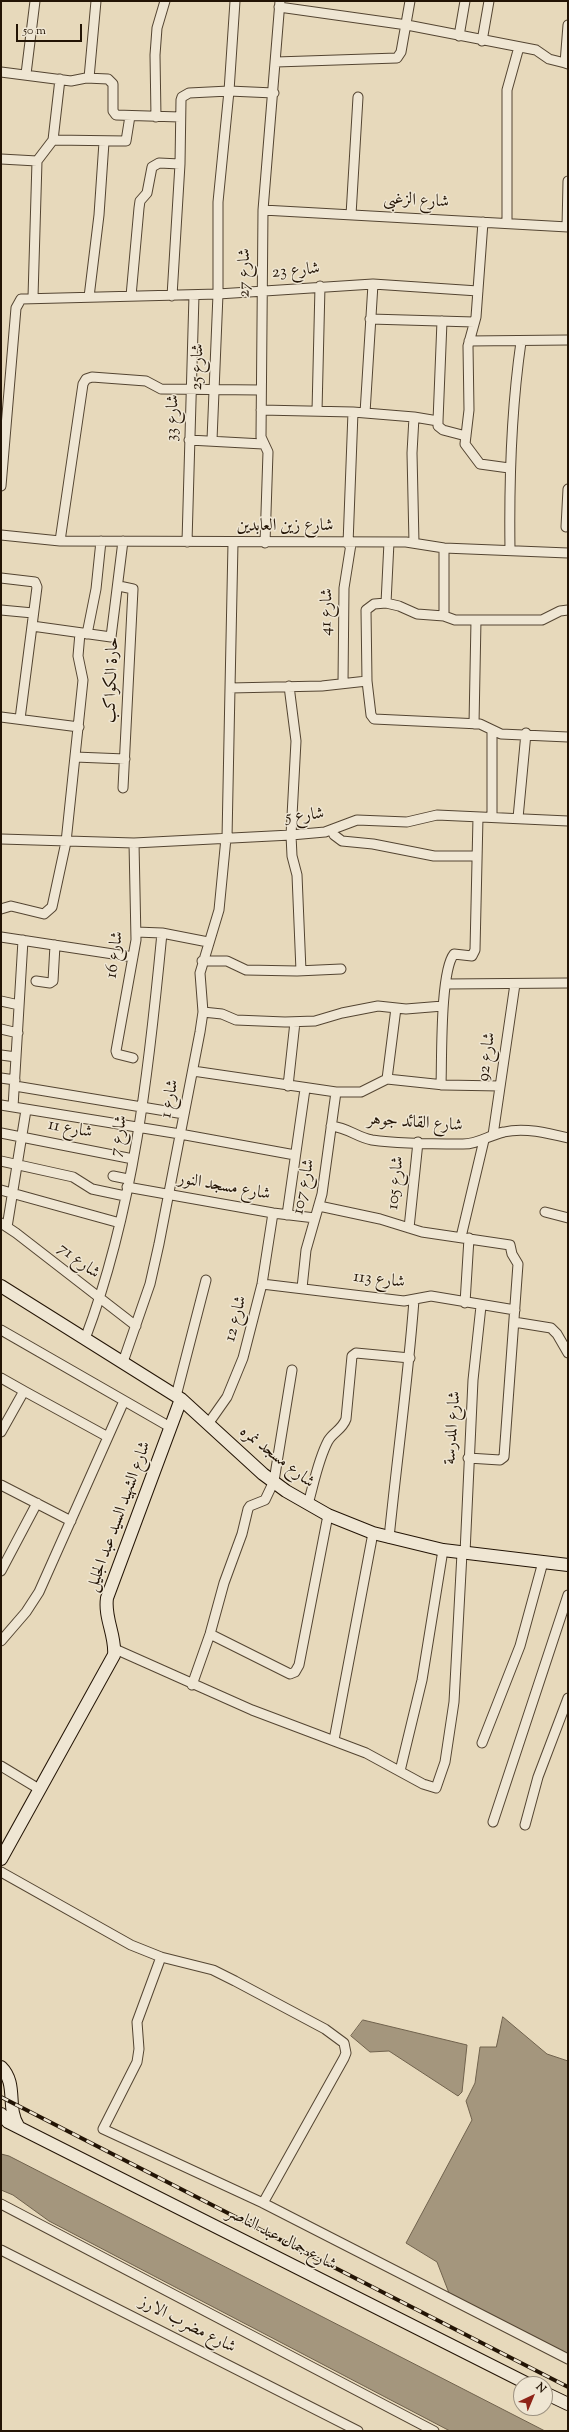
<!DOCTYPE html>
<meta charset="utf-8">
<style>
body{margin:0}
#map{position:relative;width:569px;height:2432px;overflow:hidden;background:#e7d9bb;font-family:"Sorts Mill Goudy",serif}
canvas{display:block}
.frame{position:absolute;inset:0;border:2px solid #231405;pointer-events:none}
.north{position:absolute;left:513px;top:2376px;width:40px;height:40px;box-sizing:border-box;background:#efe6d3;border:1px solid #9d9281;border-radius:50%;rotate:44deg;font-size:11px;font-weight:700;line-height:16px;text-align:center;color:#231405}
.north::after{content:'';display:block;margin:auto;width:14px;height:18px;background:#8f2418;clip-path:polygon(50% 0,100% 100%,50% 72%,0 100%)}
.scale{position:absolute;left:16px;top:24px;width:66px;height:18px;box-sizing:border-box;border:2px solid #231405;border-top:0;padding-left:5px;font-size:12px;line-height:14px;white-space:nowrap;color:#231405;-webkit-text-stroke:3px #efe6d3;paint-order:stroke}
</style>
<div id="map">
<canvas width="569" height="2432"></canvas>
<div class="frame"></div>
<div class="north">N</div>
<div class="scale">50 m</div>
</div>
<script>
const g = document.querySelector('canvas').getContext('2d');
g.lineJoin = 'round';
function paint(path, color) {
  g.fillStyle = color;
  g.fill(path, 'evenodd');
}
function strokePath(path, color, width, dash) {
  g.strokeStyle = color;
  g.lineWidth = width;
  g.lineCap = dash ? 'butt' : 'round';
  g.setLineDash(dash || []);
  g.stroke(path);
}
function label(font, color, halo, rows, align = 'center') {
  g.font = font + ' "Sorts Mill Goudy",Amiri,serif';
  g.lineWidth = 3;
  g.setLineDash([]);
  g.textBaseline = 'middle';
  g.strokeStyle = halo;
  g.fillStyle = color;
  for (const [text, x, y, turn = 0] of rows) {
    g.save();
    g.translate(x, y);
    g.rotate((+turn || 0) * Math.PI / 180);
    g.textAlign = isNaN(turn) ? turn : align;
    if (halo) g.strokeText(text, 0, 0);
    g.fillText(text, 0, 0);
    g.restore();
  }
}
const water = new Path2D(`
 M503 2017 547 2054 568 2061V2354L449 2293 437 2262 406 2243 472 2120 466 2101 475 2083 480 2047H496Z
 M363 2020 467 2045 462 2092 458 2096 389 2051 370 2052 351 2036Z
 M1 2154 9 2156 545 2431H450L49 2221 13 2195 1 2190Z`);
const street = new Path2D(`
 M279 7 407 25 536 50 549 59 565 63
 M568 25 565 63 568 64
 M459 36 465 1
 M482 41 489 1
 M276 62 397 58 401 52 410 1
 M1 72 71 81 86 78 108 79 113 84V111L116 115 180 117
 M26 74 35 1
 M89 78 96 1
 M156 117 155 55 157 28 165 1
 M53 140 126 141 130 116
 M1 159 37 161
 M263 210 568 227
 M351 215 358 97
 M483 222 476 317 468 346 469 410 465 444 480 464 509 468
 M507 223V90L519 47
 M567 227 568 181
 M131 296 139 208 140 201 147 193 152 167 159 163 180 164
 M172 296 180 164 181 100 182 97 189 93 229 91 235 1
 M33 297 37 161 53 140 60 79
 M89 297 99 215 104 142
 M370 319 474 322
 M469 341 568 340
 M261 410 353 412 414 417
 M317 411 320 286
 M365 413 373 284
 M438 421 442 321
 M189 440 263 444
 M212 440 218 294V202L229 91 274 93
 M1 486 16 308 21 299 218 294 373 284 478 291
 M566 527 568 489
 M1 535 60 541 406 542 444 548 568 553
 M60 541 83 384 86 379 92 377 146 381 161 389 260 390
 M187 542 194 295
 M265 543 268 452 261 437 263 210 280 1
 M414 543 412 453 414 417 438 421V426L443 430 466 436
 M348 544 353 412
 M510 550C509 480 511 411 521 342
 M1 578 35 582 37 587 20 719
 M119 586 133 589 123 788
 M386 603 399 606 417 614 444 616 455 620H542L560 611 568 610
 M1 610 33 613
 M444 616V548
 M32 626 111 637 123 541
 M87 634 96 589 101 541
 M367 681 366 610 374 604 386 603 389 542
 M343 683 344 588 351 544
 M289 686 296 741 291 835 292 856 297 875 301 971
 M230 688 233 543
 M1 717 79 727
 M474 724 476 620
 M75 757 125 759
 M492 817V731
 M518 818 526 733
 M332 830 334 835 342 841 373 844 434 856H477
 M227 838 230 688 322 686 367 681 371 715 374 719 480 724 501 734 568 737
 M1 839 134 843 291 835 325 832 357 820 407 822 437 815 568 821
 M1 909 11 906 44 914 52 907 66 842 83 680 78 656 80 633
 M136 932 162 933 208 942
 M1 937 133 957
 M202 961H227L246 970 297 971 341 969
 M36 981 50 983 53 981 55 945
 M446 984 568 983
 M1 1001 19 1005
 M203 1012 222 1014 236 1020 285 1022 315 1021 342 1013 378 1006 406 1009 443 1006
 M1 1029 18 1033
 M1 1055 16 1057
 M133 1058 117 1054 116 1051 136 940 134 843
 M193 1071 336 1092H361L387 1079 444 1085 500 1086
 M1 1078 15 1080
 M387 1079 396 1008
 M441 1085C442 1060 440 971 454 954L472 956 475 950 478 817
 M15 1086 184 1114
 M288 1086 295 1022
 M1 1105 180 1134 295 1155
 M13 1107 23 940
 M331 1126C349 1128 356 1137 372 1140 400 1144 432 1144 461 1144 477 1145 489 1135 504 1132 524 1127 548 1133 568 1138
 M1 1133 133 1159
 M493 1135 515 984
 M1 1161 73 1177 92 1189 125 1196
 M113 1176 128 1179
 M127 1187 273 1213 315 1218
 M1 1190 120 1223
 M319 1206 380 1219 422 1232 510 1245 512 1254 518 1264 504 1457 500 1460 468 1458
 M545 1212 568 1218
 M287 1215 305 1089
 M1 1223 16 1233 136 1326
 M7 1227 26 1110
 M409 1228 418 1142
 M461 1237 484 1140
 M262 1284 404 1301 431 1296 515 1310
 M302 1288 306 1250 322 1194 336 1092
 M465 1303 469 1238
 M514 1322 551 1328 557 1334 568 1353
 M1 1330 170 1427
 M85 1339C134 1210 149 1069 162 933
 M123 1362 150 1284 159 1244 200 1032 203 1012 200 973 219 910 226 838
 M1 1378 24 1391
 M176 1396 206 1280
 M208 1424 227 1397 243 1358 262 1284 273 1213
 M1 1432 24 1391 108 1437
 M1 1485 71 1521
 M308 1504C314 1483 318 1460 328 1441 333 1432 342 1430 346 1419L352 1356 356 1353 410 1358
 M389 1538C397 1459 408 1380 414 1300
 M465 1553 473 1380 481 1306
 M1 1571 37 1503
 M210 1634 290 1674 295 1672 299 1665 328 1515
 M1 1641 26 1612 39 1592 124 1401
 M115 1649 252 1710 366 1753 423 1784 436 1788 445 1762 454 1702 462 1553
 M192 1685 210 1634 224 1583 242 1534 248 1509 250 1506 265 1500 274 1481 292 1370
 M334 1740 373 1533
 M482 1743 520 1646 543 1562
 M1 1766 39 1789
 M400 1771 422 1680 443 1550
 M493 1822 568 1595
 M525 1825 538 1777 568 1698
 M1 1872 131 1945 161 1957 213 1970 235 1981 325 2029 344 2043 346 2053 344 2058 263 2203
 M161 1957 137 2022 139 2049 137 2062 103 2129 263 2203 568 2359
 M1 2204 434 2431
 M1 2250 358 2431`);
const secondary = new Path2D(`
 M1 1286 181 1399 263 1474 286 1491 328 1515 373 1533 443 1550 568 1565
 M1 1859 114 1655C116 1636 104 1618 107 1598L181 1399
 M1 2067C18 2084 6 2107 18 2126
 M1 2114 8 2122 528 2384
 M545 2393 568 2404`);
const rail = new Path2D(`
 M1 2097 568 2387`);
const streetNames = [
 ["شارع الزغبى",416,202,3],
 ["شارع 23",296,272,-5],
 ["شارع 27",246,273,-89],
 ["شارع 25",199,367,-88],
 ["شارع 33",174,418,-88],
 ["شارع زين العابدين",285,527],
 ["شارع 41",328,612,-88],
 ["حارة الكواكب",113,680,-88],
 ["شارع 5",305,817,-6],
 ["شارع 16",116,955,-82],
 ["شارع 92",488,1057,-82],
 ["شارع 1",171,1099,-79],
 ["شارع القائد جوهر",415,1124,4],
 ["شارع 11",70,1130,11],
 ["شارع 7",120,1136,-81],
 ["شارع 105",397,1183,-84],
 ["شارع 107",305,1187,-78],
 ["شارع مسجد النور",224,1188,10],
 ["شارع 71",78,1262,37],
 ["شارع 113",379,1281,7],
 ["شارع 12",237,1319,-75],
 ["شارع المدرسة",454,1428,-86],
 ["شارع مسجد نمره",276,1458,38],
 ["شارع الشهيد السيد عبد الجليل",120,1517,-70],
 ["شارع جمال عبد الناصر",281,2240,27],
 ["شارع مضرب الارز",187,2326,27]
];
paint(water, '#a4967d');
strokePath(water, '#70624d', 1);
strokePath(street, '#544532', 11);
strokePath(secondary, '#231405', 14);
strokePath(street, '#efe6d3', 9);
strokePath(secondary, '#efe6d3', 12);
strokePath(rail, '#231405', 4);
strokePath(rail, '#efe6d3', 2.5, [8]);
label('17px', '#231405', '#efe6d3', streetNames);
</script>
